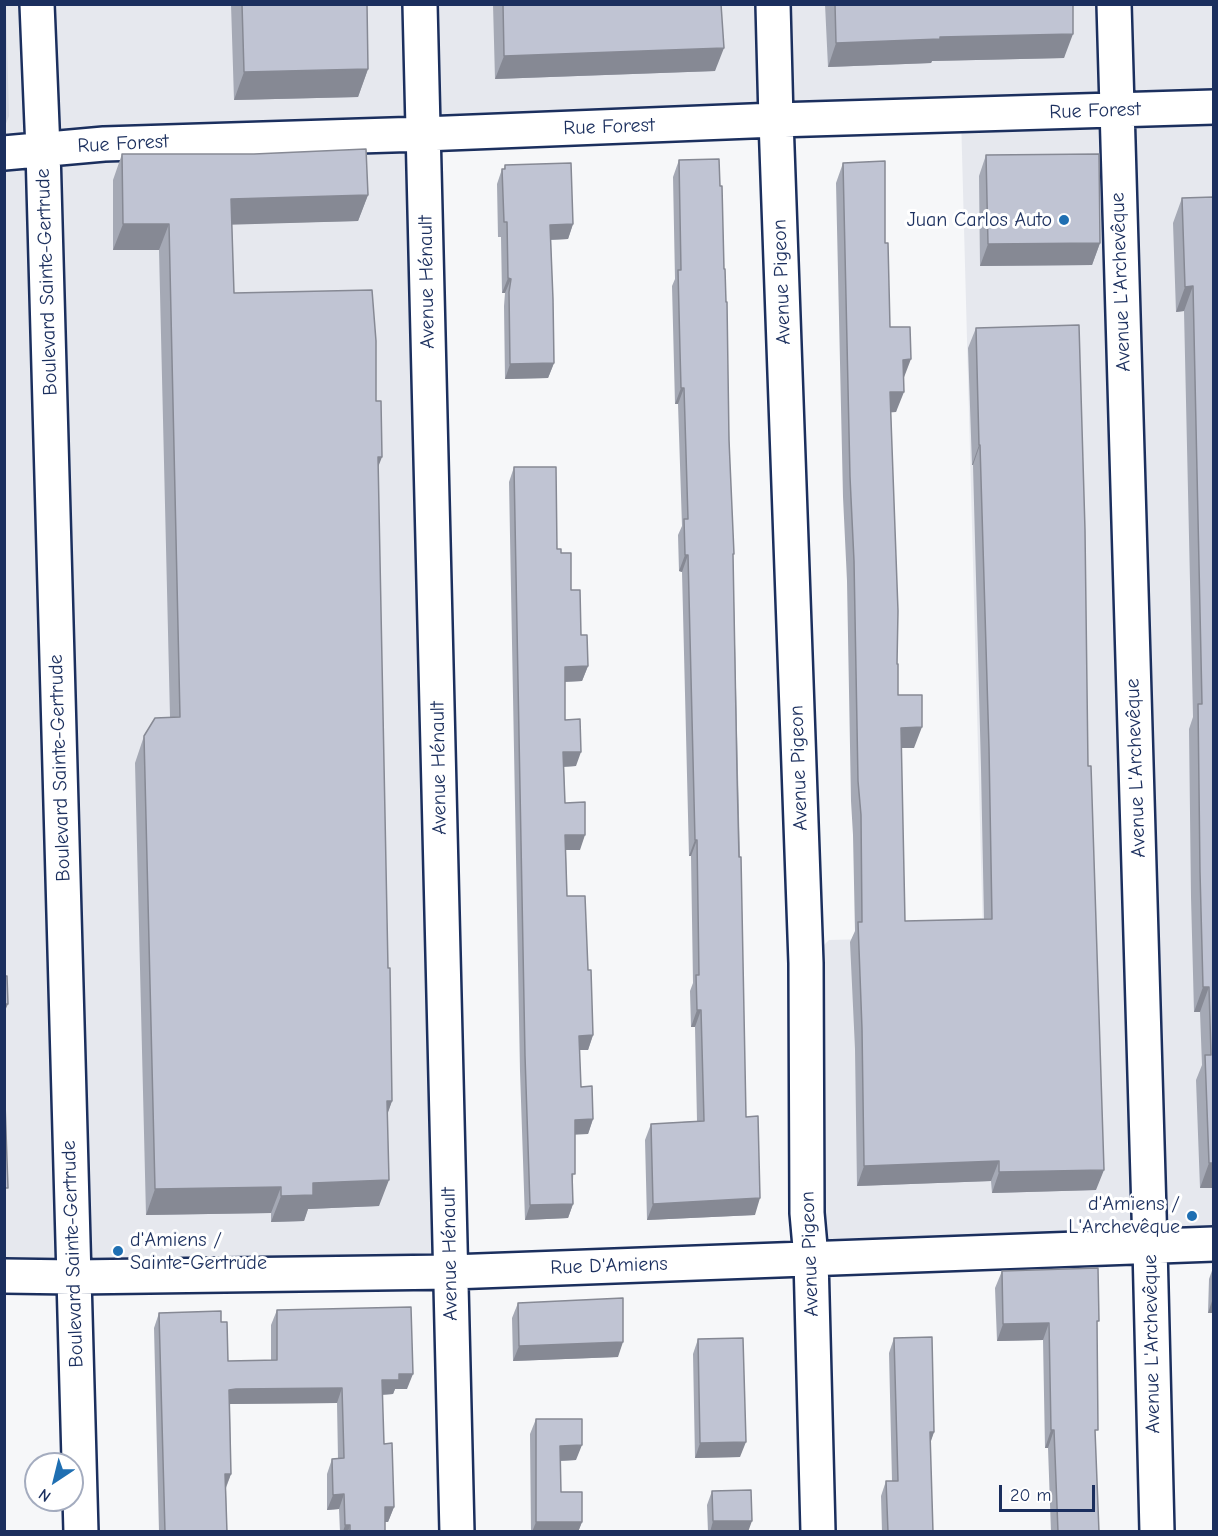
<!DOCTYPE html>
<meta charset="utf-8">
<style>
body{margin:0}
#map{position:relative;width:1218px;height:1536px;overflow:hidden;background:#f6f7f9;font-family:"Comic Neue",sans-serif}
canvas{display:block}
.frame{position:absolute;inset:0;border:6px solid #1b2f5e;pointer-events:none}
.north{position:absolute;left:24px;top:1452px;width:60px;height:60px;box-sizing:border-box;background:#fff;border:2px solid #a4acbf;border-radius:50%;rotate:215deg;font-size:16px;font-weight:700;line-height:24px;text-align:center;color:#1b2f5e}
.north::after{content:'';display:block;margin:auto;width:21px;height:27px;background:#1f6fb2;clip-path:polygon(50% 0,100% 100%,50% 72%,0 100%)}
.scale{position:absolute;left:999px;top:1485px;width:96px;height:27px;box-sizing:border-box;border:3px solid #1b2f5e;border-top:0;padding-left:8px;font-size:18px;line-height:21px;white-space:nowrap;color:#1b2f5e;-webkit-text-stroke:4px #fff;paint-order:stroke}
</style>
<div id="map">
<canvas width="1218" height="1536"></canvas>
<div class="frame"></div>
<div class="north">N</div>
<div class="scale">20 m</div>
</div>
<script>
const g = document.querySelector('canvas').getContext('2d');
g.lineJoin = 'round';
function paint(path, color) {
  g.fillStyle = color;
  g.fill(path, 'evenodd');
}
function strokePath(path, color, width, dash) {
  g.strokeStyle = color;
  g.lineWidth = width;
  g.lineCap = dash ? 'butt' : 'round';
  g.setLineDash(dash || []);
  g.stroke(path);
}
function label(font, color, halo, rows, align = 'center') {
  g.font = font + ' "Comic Neue",sans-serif';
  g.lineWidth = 6;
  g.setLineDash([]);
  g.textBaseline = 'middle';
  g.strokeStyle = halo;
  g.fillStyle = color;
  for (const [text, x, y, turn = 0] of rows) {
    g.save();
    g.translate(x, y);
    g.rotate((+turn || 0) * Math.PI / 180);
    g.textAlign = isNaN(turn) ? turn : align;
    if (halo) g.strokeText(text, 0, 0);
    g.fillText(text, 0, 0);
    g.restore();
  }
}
const built = new Path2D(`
 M5 5H1213V1244L811 1258 806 963 829 940 983 936 961 116 423 134 451 1272 5 1276Z`);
const green = new Path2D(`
 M6 5 9 116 5 126 4 5Z`);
const minor = new Path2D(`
 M37 4 43 150 81 1532
 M420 4 457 1532
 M773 4 776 120 806 963 807 1213 811 1258 818 1532
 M1114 4 1150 1247 1157 1532
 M4 153 104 144 423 134 776 120 1214 107
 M4 1276 74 1277 451 1272 1214 1244`);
const wall = new Path2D(`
 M231 4H367L368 69 358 97 234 100Z
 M493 4H721L715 71 495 79Z
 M825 4H1073L1064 58 932 61 931 63 828 67Z
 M122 154 368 195 358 221 232 224 234 293 376 401 388 968 392 1101 387 1114 379 1206 308 1209 304 1221 271 1222V1213L146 1215 135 763 144 736 170 717 159 250H113V180Z
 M986 155 1100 243 1092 265 980 266 979 176Z
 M679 160 720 186 724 269 733 558 746 1117 755 1215 647 1220 645 1140 651 1124 697 1121 695 1027H691L690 991 693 983 691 856H689L682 572 679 571 678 535 682 526 678 404H675L672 286 675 279 673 177Z
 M843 163 885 243 890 327 903 380 896 412H891L898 695 914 748H901L905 921 984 919 981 768 973 465H972L968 348 976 328 1088 766 1096 1190 992 1193 991 1181 857 1186 855 1049 850 942 855 931 853 835 851 801 847 581 843 497 836 183Z
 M505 165 573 224 568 239 551 240 554 363 548 378 505 379 504 306 505 293H502L501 237H498L497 184 502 169H504Z
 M1214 197V1188H1200L1196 1080 1202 1065 1200 1012H1194L1191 897 1189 729 1193 717 1184 311 1176 312 1173 223 1182 198Z
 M514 467 557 549 561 553 571 590 588 666 582 681 565 682V720L576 766 564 767 565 803 580 850H566L567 896 588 970 593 1035 588 1050H579L581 1087 593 1119 588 1134H575L573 1180V1204L568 1218 525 1220 520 1071 509 482Z
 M1214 1265V1313H1208L1209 1279Z
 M1002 1271 1097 1328 1095 1437 1099 1532H1051L1048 1448H1045L1043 1340 997 1341 995 1288Z
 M518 1303 618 1357 513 1361 512 1318Z
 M277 1310 407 1389H395L393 1394 382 1395 384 1444 394 1507 388 1522H385V1532H340L339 1509 327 1510V1474L332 1459H338L337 1403 230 1404 231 1474 226 1488 227 1532H159L154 1328 159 1313 221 1322 228 1361 271 1360V1325Z
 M894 1338 934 1432 930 1442 933 1532H882L881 1496 886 1481H892L889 1353Z
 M698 1339 740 1457 695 1458 693 1354Z
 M536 1419 576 1460 561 1461V1492L582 1522 578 1532H531L530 1434Z
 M712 1491 748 1532H708L707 1505Z`);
const shadedWall = new Path2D(`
 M1073 34 1064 58 932 61 931 63 828 67 836 43 940 37Z
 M724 48 715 71 495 79 504 56Z
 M368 69 358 97 234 100 244 72Z
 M368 195 358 221 221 225 231 199Z
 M123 224H169L159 250H113Z
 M573 224 568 239 544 240 550 225Z
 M1100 243 1092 265 980 266 988 244Z
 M508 278 511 279 505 293H502Z
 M1193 286 1184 311 1176 312 1185 287Z
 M911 359 903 380V360Z
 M554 363 548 378 505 379 510 364Z
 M681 388H684L678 404H675Z
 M890 392H904L896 412 883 413Z
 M979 445H980L973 465H972Z
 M378 457H382L372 483Z
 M685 555H688L682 572 679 571Z
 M588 666 582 681 560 682 565 667Z
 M922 727 914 748H893L901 728Z
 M563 752H581L576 766 558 767Z
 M565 835H585L580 850H560Z
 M695 840H697L691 856H689Z
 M1203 987H1209L1200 1012H1194Z
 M4 1004H8L4 1013Z
 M697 1010H701L695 1027H691Z
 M593 1035 588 1050H573L579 1036Z
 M387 1101H392L383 1127Z
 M593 1119 588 1134 569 1135 575 1120Z
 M999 1161 991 1181 857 1186 864 1166Z
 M1209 1163H1214V1188H1200Z
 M1104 1170 1096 1190 992 1193 999 1172Z
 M389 1180 379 1206 308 1209 304 1221 271 1222 281 1196 313 1183Z
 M281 1187 271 1213 146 1215 155 1189Z
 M760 1198 755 1215 647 1220 653 1204Z
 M573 1204 568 1218 525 1220 530 1205Z
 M1213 1298 1214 1313H1208Z
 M1049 1323 1043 1340 997 1341 1003 1324Z
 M623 1342 618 1357 513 1361 519 1346Z
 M399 1374H413L407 1389H395L393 1394 376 1395 382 1380Z
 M342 1388 337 1403 231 1404 224 1405 229 1390 236 1389Z
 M1051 1430H1054L1048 1448H1045Z
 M930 1432H934L929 1447Z
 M746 1442 740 1457 695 1458 700 1443Z
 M582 1445 576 1460 555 1461 560 1446Z
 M225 1474H231L225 1489Z
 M344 1494 339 1509 327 1510 333 1495Z
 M385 1507H394L388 1522H380Z
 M713 1521H752L748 1532H710Z
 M536 1522H582L578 1532H532Z
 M345 1525H350L348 1532H343Z`);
const building = new Path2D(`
 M242 4H367L368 69 244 72Z
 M503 4H721L724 48 504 56Z
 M835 4H1073V34L940 37V39L836 43Z
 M366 149 368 195 231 199 234 293 372 290 376 341V401H381L382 457H378L388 968H390L392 1101H387L389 1180 313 1183V1195L281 1196V1187L155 1189 144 736 155 718 180 717 169 224H123L122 154H254Z
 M1099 154 1100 243 988 244 986 155Z
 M719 159 720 186H722L724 269H725L726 302H727L729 440 734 554H733L737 774 739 857H741L746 1117 758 1116 760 1198 653 1204 651 1124 704 1121 701 1010H697L696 975H699L697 840H695L688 555H685L684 519H688L684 388H681L680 351 678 270H681L679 160Z
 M885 161V243H888L890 327H910L911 359 903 360 904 392H890L898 611 897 664H898V695H922V727L901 728 905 921 992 919 989 748 980 445H979L976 328 1079 325 1085 530 1088 766H1091L1104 1170 999 1172V1161L864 1166 862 1029 858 922H862L861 815 858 781 854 561 850 477 843 163Z
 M571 163 573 224 550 225 553 299 554 363 510 364 509 292 511 279 508 278 507 222H504L502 169H505V165Z
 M1214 197V1163H1209L1205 1055H1211L1209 987H1203L1200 872 1198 704H1202L1193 286 1185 287 1182 198Z
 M514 467H556L557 549H561V553H571V590H580L581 635H587L588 666 565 667V720L580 719 581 752H563L565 803 585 802V835H565L567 896H585L588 970H591L593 1035 579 1036 581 1087 592 1086 593 1119 575 1120V1174H572L573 1204 530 1205 525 1056Z
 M4 976H7L8 1004H4Z
 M4 1074 8 1188H4Z
 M1098 1268 1099 1321H1097L1098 1430H1095L1099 1532H1058L1054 1430H1051L1049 1323 1003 1324 1002 1271Z
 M623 1298V1342L519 1346 518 1303Z
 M411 1307 413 1374H399V1380H382L384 1444 392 1443 394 1507H385V1532H350V1525H345L344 1494 333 1495 332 1459 344 1458 342 1388 236 1389 229 1390 231 1474H225L227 1532H165L159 1313 221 1311V1322H227L228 1361 277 1360V1310Z
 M932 1337 934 1432H930L933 1532H888L886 1481H898L894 1338Z
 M743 1338 746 1442 700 1443 698 1339Z
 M536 1419H582V1445L560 1446 561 1492H582V1522H536Z
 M751 1490 752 1521H713L712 1491Z`);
const markers = [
 [1064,220,6,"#1f6fb2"],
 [1192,1216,6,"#1f6fb2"],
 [118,1251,6,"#1f6fb2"]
];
const streetNames = [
 ["Rue Forest",1095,111,-2],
 ["Rue Forest",609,127,-2],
 ["Rue Forest",123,144,-3],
 ["Boulevard Sainte-Gertrude",47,282,-92],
 ["Avenue Hénault",427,282,-91],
 ["Avenue Pigeon",782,282,-92],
 ["Avenue L'Archevêque",1121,282,-92],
 ["Boulevard Sainte-Gertrude",60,768,-92],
 ["Avenue Hénault",439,768,-91],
 ["Avenue Pigeon",799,768,-92],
 ["Avenue L'Archevêque",1136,768,-92],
 ["Boulevard Sainte-Gertrude",73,1254,-92],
 ["Avenue Hénault",450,1254,-91],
 ["Avenue Pigeon",810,1254,-92],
 ["Rue D'Amiens",609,1266,-2],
 ["Avenue L'Archevêque",1152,1344,-91]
];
const poiNames = [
 ["Juan Carlos Auto",1052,220],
 ["d'Amiens /",1180,1204],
 ["L'Archevêque",1180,1227],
 ["d'Amiens /",130,1240,"left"],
 ["Sainte-Gertrude",130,1263,"left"]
];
paint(built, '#e6e8ee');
paint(green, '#d6d9e2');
strokePath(minor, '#1b2f5e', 38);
strokePath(minor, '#fff', 33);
paint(wall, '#a5a9b5');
paint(shadedWall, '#868994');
paint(building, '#c0c4d3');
strokePath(building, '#868994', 1.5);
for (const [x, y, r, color] of markers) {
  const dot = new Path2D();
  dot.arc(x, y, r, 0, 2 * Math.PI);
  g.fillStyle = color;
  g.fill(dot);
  strokePath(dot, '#fff', 2);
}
label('20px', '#1b2f5e', '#fff', streetNames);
label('20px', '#1b2f5e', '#fff', poiNames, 'right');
</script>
